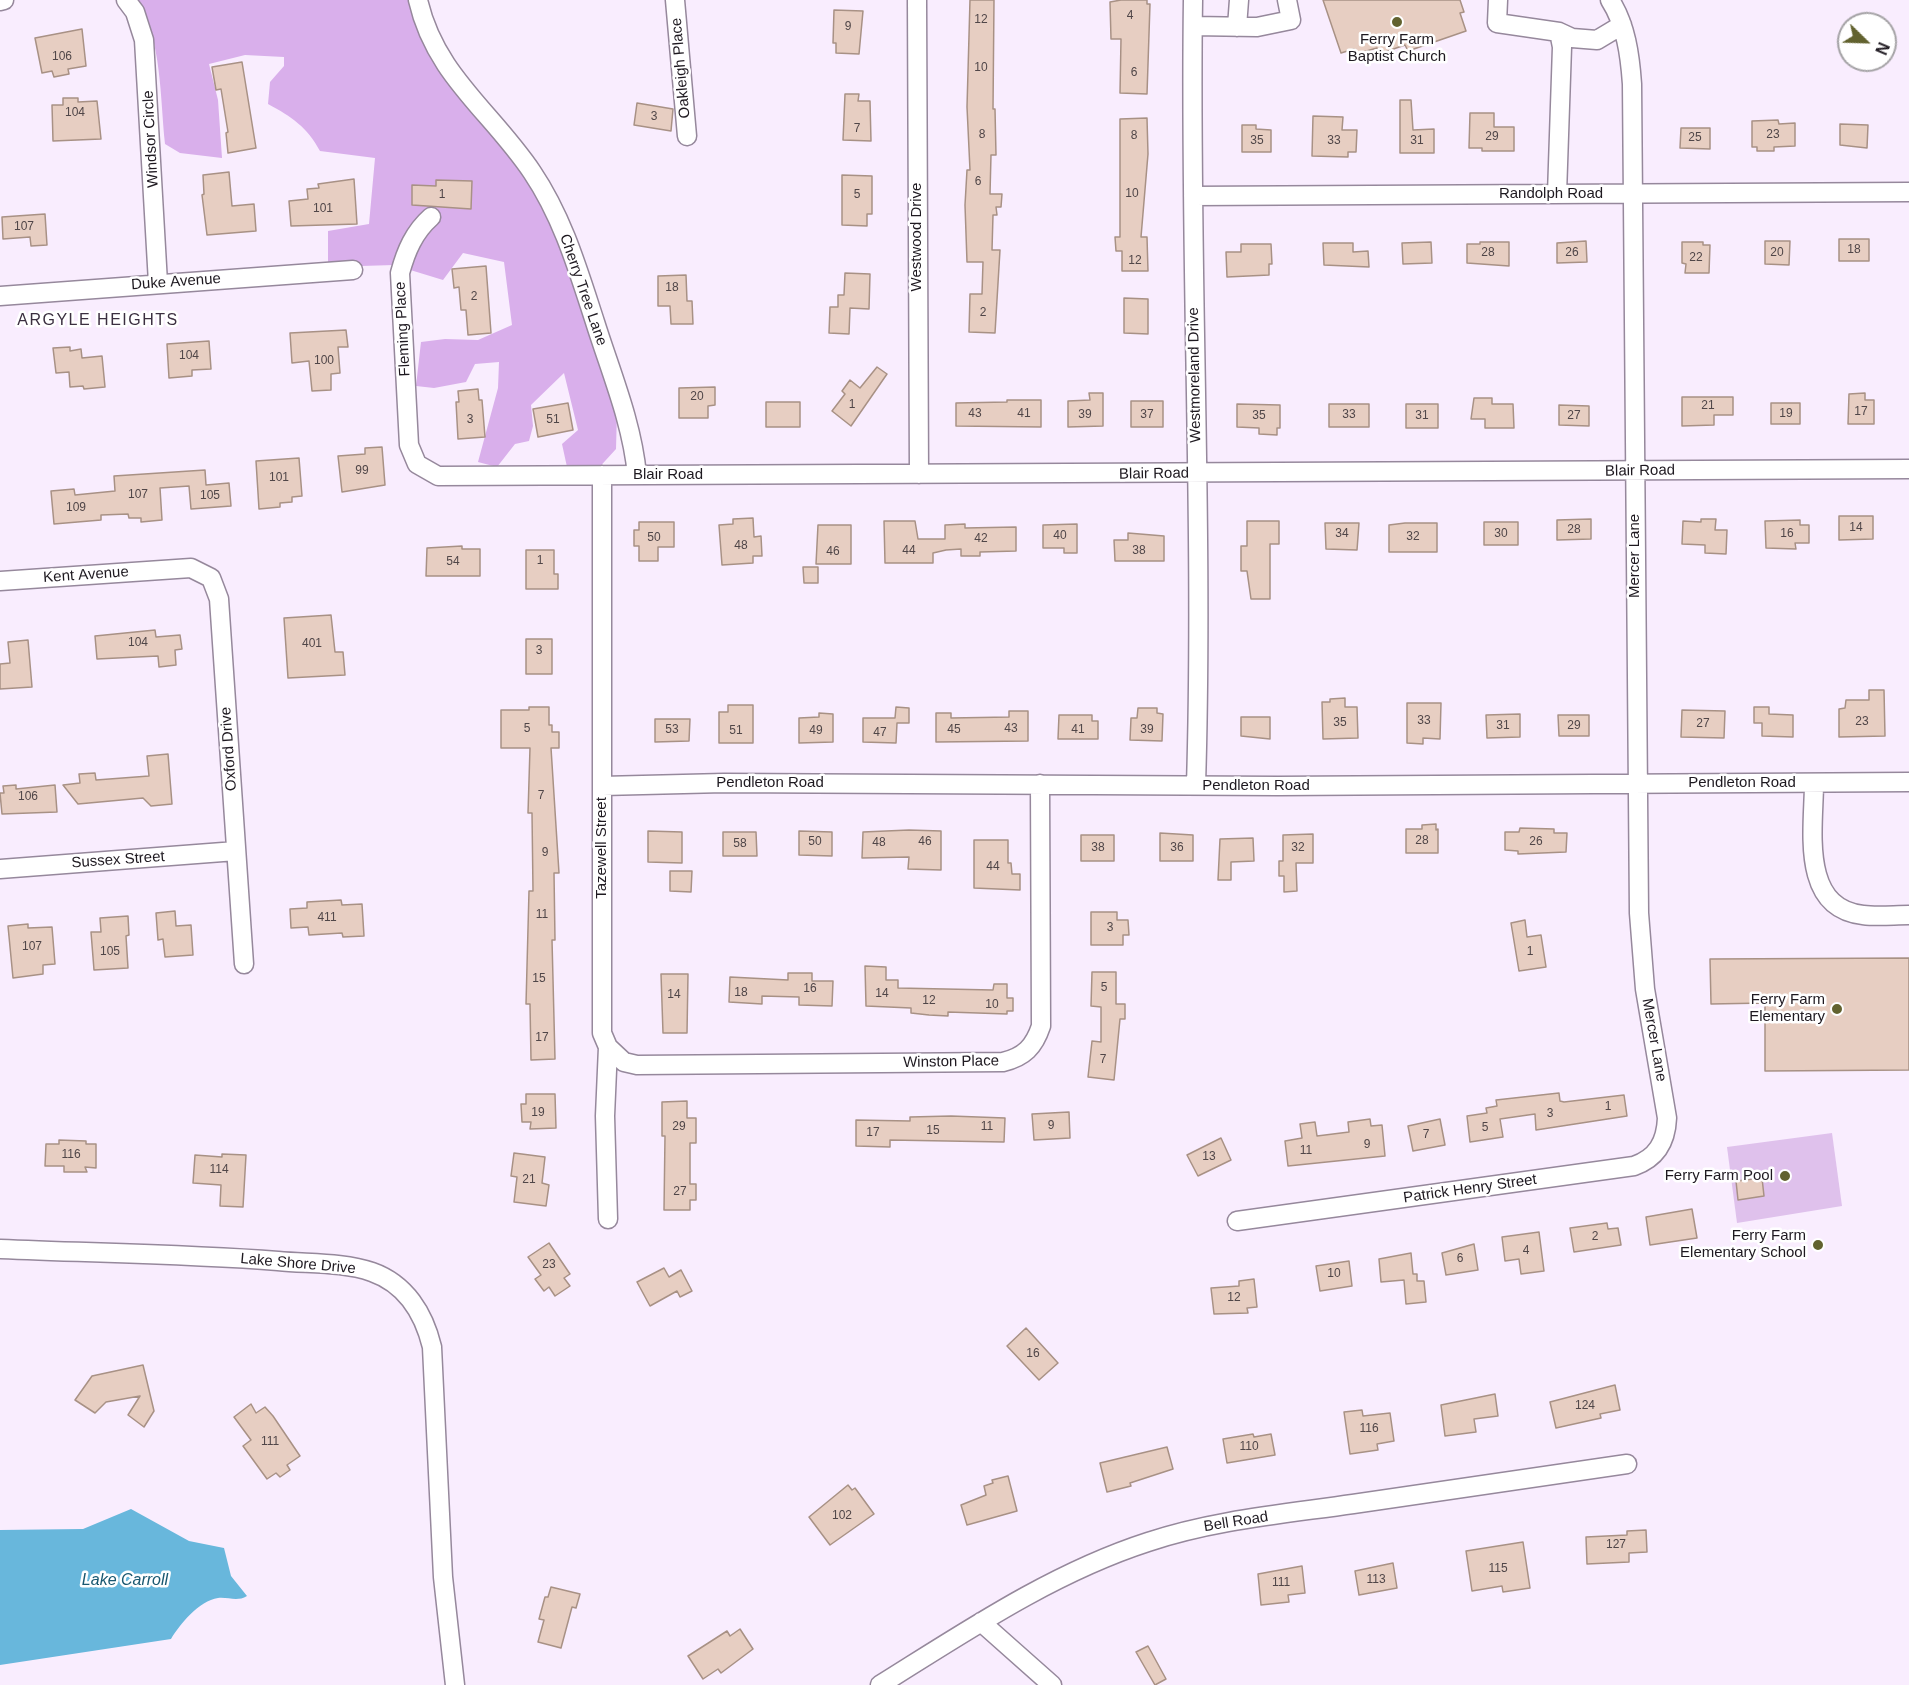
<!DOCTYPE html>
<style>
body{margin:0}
#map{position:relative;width:1909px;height:1685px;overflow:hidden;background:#f9edfe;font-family:Helvetica,sans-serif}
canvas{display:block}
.north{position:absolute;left:1837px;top:12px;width:60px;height:60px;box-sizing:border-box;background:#fff;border:2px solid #a5a3a6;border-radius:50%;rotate:113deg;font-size:16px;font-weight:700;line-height:24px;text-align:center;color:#1e1920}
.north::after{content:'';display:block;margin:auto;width:21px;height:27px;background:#62622f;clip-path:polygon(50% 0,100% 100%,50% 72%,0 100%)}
</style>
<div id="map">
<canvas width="1909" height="1685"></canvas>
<div class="north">N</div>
</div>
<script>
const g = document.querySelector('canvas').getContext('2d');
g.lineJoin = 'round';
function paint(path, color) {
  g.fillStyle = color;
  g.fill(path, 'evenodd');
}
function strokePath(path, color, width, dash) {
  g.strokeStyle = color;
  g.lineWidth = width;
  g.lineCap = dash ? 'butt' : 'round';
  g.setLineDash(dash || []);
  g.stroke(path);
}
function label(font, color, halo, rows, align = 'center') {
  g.font = font + ' Helvetica,sans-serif';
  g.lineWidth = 5;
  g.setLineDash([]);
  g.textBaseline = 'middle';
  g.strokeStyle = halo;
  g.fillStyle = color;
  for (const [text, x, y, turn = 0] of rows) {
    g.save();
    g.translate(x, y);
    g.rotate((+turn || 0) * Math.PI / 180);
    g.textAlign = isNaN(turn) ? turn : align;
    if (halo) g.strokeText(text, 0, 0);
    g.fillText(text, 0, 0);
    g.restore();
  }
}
const green = new Path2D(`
 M1832 1133 1842 1206 1737 1223 1727 1147Z`);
const forest = new Path2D(`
 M138 0H413L554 217 617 412 616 449 595 472 567 467 562 444 578 430 564 373 531 405 533 426 529 441 515 444 497 467 478 462 498 388 499 362 475 364 466 382 434 388 416 386 421 342 445 339 478 340 512 325 504 262 463 253 443 280 394 265 328 267V231L369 224 375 158 320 151C307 127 292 117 268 104L270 82 284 66V57L245 55 209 64 218 100 222 158 180 153 165 144C160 97 162 42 138 0Z`);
const water = new Path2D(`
 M131 1509 189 1541 224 1548 231 1576 247 1596C237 1602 229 1597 218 1598 199 1601 180 1624 171 1639L0 1665V1530L83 1529Z`);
const building = new Path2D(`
 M970 0H994L993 109H995L996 155H991L990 194H1002L1001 207H996L997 215H993L992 250H1000L995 333 969 332 970 294H982L983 262H967L965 205 967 170H970L967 107Z
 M1121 0H1147V4H1150L1147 94 1120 93 1121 39H1111L1110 2Z
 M1323 0H1460L1464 12 1460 13 1466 31 1408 51 1405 45 1379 54 1377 48 1356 54 1354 49 1341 53Z
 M834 10 863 11 859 54 836 53V43H833Z
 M82 29 86 66 68 69 69 74 54 77 52 71 42 73 35 38Z
 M242 62 256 148 228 153 226 133 228 132 221 89 216 90 212 67Z
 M845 94H859L858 101H870L871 141 843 140Z
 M63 98H78V102L97 101 101 139 53 141 52 105H63Z
 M1400 100H1411L1413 130 1434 129V153H1400Z
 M637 103 673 109 671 131 634 125Z
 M1470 113H1494V127H1514V151H1482V148H1469Z
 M1313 116 1343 117 1342 130H1357L1356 152H1348V157L1312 156Z
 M1147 118 1148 154 1141 237H1147L1148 271H1122V251H1116L1115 237H1120V119Z
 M1778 120 1779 124 1795 123V146L1774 147V151H1757V147H1752V121Z
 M1840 124 1868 125 1867 148 1840 145Z
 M1242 125H1256V129L1271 130V152H1242Z
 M1681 128H1710V149L1680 148Z
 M229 172 232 206 254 204 256 231 207 235 202 195 204 194 203 175Z
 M842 175 872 176V214H867V226L842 225Z
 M354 179 357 224 291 226 289 201 308 199 307 189 319 188 318 184Z
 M436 180 472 181 471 209 412 205V185L436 186Z
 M45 214 47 245 31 246 30 237 3 239 2 217Z
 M1839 239H1869V261H1839Z
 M1586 241 1587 262 1557 263V243Z
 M1765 241H1790L1789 265 1765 264Z
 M1431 242 1432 263 1403 264 1402 243Z
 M1480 242H1509V266L1467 263V244H1480Z
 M1682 242H1703V245H1710L1709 273H1685L1686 264 1682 263Z
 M1323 243H1353V252L1368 251 1369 267 1324 265Z
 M1241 244H1271L1272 264H1269V275L1227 277 1226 252H1241Z
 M486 266 491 333 468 335 466 310H461L459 287 454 288 452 269Z
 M845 273 870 274 869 309 850 308 849 334 829 333 830 307H838V295H844Z
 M686 275 687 301H692L693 324H671L670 306H658V276Z
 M1124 298 1148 299V334L1124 333Z
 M346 330 348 347H338L340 373 331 374V390L312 391 309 361 292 363 290 333Z
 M209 341 211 369 192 370V376L169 378 167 344Z
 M70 347V351L81 349 82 358 102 356 105 387 84 389 83 386 70 387 69 372 56 373 53 348Z
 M877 367 887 374 851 426 832 411 845 394 842 391 850 380 860 388Z
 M715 387V405L708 406V418H679V388Z
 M478 389 479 400H482L485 437 458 439 456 402H459L458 391Z
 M1089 393H1103V426L1068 427V401L1090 400Z
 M1865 393V400H1874V424H1848L1849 394Z
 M1682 397H1733V415H1714V425L1682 426Z
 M1474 398H1492V404H1513L1514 428H1485V419H1471Z
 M1007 400H1041V427L956 426V403L1007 402Z
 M1131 401H1163V427H1131Z
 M766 402H800V427H766Z
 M568 403 573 430 538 437 533 409Z
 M1771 403H1800V424H1771Z
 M1237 404 1280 405V428H1277V435L1259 434V428L1237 427Z
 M1329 404H1369V427H1329Z
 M1406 404H1438V428H1406Z
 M1559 405 1589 406V426L1559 425Z
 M382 447 385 485 342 492 338 456 365 454V448Z
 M299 458 302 496 292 497V502L280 503V507L259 509 256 461Z
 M205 470 206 485 229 483 231 506 191 509 189 486 160 488 162 520 141 522V518H129L128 514 101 515V520L54 524 51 491 74 489 75 495 115 491 114 476Z
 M1839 516H1873V539L1839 540Z
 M753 518 754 537 761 536 762 556H753V563L722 565 719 525 733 524V519Z
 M1591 519V539L1557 540V520Z
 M1701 519H1716L1715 530H1727L1726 554 1705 553V545L1682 544 1683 521 1701 522Z
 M1800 520V525H1809V543H1795L1796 549 1766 548 1765 521Z
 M884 521H915L918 539H945V525L965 524V528L1016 527V551L980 552V556H961V549L946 550 933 553V563H885Z
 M1247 521H1279V544H1270V599H1251L1247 571H1241V546H1247Z
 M639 522H674V547H658V561H639V546H634V530H639Z
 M1484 522H1518V545H1484Z
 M1325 523H1359L1357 550 1326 549Z
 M1405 523H1437V552H1389V525Z
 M1077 524V553H1064V548H1043V525Z
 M818 525H851V564H816Z
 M1128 533 1164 536V561H1115L1114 540H1128Z
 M462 546V549H480V576H426L427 548Z
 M526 550H554V574H558V589H526Z
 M803 567H818V583H804Z
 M331 615 335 652H343L345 675 288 678 284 618Z
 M155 630 156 637 180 635 182 649 175 650 176 665 159 667 158 656 97 659 95 636Z
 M526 639H552V674H526Z
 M28 640 32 687 0 689V664L10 663 8 642Z
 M1869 690H1884L1885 736 1839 737V709L1845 708 1846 700H1869Z
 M1345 698V707H1357L1358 738 1323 739 1322 702H1330V699Z
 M1407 703H1441L1440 739 1423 738V744L1407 743Z
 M728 705H753V743H719V712H728Z
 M529 707H549V725H552V732H559V748H551L559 873H554L555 940H552L555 1059 531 1060 530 1004H526L529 891H533L532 813H528L530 748H501V710H529Z
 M896 707 909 708V723H897L896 743 863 742V718H895Z
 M1754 707H1769V714L1793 715V737L1762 736V723H1754Z
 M1138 708H1157V713L1163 714 1162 741 1130 740 1131 718H1137Z
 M1682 710 1725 711 1724 738 1681 737Z
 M1009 711H1028V741L936 742V713H951V718L1009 717Z
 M819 713 833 714V742L799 743V718L819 717Z
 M1520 714V737L1487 738 1486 715Z
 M1059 715H1092V721H1098V739H1058Z
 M1558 715H1589V736H1559Z
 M1241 717H1270V739L1241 736Z
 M655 719H690L689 741 655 742Z
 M168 754 172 804 151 806 143 798 78 804 63 785 80 783 79 774 95 773 96 780 149 776 147 756Z
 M16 785V789L55 785 57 812 2 814 0 793H4L3 786Z
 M1436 824V830L1438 829V853H1406V829H1422V825Z
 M1520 828 1554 829V833H1567L1566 852 1518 854V851L1505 850V832H1519Z
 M909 830 941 831V870L908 869 909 857 862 858 863 832Z
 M648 831 682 832V863L648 862Z
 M799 831 832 832V856L799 855Z
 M723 832H756L757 856H723Z
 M1160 833 1193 835V861H1160Z
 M1313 834V863H1296L1297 891 1284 892V876H1279V861H1283V835Z
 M1081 835H1114V861H1081Z
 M1253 838 1254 861 1231 862V880H1218L1220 839Z
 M974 840H1008V863H1011L1012 874H1020V890L974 888Z
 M670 871H692L691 892 670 891Z
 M341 900 342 905 362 904 364 936 343 937 342 933 309 935 308 927 291 928 290 909 307 908V902Z
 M175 911 176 926 191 925 193 955 165 957 163 939 158 940 156 913Z
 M1091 912H1117V920H1128L1129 935H1123V945H1091Z
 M128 916 129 935 126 936 128 968 94 970 91 932H101L100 918Z
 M1525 920 1527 937 1541 935 1546 967 1519 971 1511 923Z
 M28 924V928L52 927 55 964 43 965V974L13 978 8 926Z
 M1909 958V1070L1765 1071V1003L1711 1004 1710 959Z
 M865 966 886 967V980H898V988L993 990 994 984H1007V998H1013V1011H1007V1014L948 1012V1016L929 1015 911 1013V1008L866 1006Z
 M1092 972H1116V1004H1125V1019H1120L1114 1080 1088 1077 1092 1041 1101 1042V1007L1091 1006Z
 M788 973H812V981H833L832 1006 799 1005V997L762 996V1004L729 1002 730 977 788 980Z
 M661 974H688L687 1033H663Z
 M1559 1093 1560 1101 1564 1102 1624 1095 1627 1116 1536 1130 1535 1114 1500 1119 1503 1137 1470 1142 1467 1116 1487 1113 1486 1108 1497 1106 1496 1100Z
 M526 1094H555L556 1128 530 1129 531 1122H522L521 1104H526Z
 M687 1101V1118H696V1143H690V1184H696V1200H690V1210H664L665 1136H662V1102Z
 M1069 1112 1070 1138 1034 1140 1032 1114Z
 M951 1116 1005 1118 1004 1142 890 1140V1147L856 1146V1120L910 1121V1117Z
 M1370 1119 1371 1126 1382 1125 1385 1156 1288 1166 1285 1141 1302 1138 1300 1124 1315 1122 1317 1136 1349 1132 1348 1122Z
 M1440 1119 1445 1145 1413 1151 1408 1126Z
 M1221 1138 1231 1160 1198 1176 1187 1155Z
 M59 1140 86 1141V1144H96V1168L85 1167 87 1172H64V1166H45L46 1144H59Z
 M514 1153 545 1157 542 1183 549 1185 546 1206 514 1202 517 1177 511 1176Z
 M222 1154 246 1155 243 1207 220 1206 221 1185 193 1183 195 1155 222 1157Z
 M1762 1178 1764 1196 1738 1200 1736 1181Z
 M1692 1209 1697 1238 1650 1245 1646 1217Z
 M1607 1223 1608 1229 1618 1228 1621 1245 1574 1252 1570 1228Z
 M1539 1232 1544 1271 1521 1274 1519 1259 1505 1261 1502 1237Z
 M549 1243 570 1274 564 1278 570 1286 555 1296 549 1287 544 1291 535 1279 541 1275 528 1257Z
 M1474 1244 1478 1270 1446 1275 1442 1253Z
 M1411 1253 1413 1274H1417V1281H1424L1426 1302 1406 1304 1404 1280 1381 1282 1379 1259Z
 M1349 1261 1352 1286 1320 1291 1316 1266Z
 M664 1268 669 1277 681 1270 692 1291 680 1297 677 1291 650 1306 637 1282Z
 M1254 1279 1257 1307 1247 1308 1248 1313 1214 1314 1211 1288 1239 1286V1281Z
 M1026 1328 1058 1363 1039 1380 1007 1346Z
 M143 1365 154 1411 144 1427 128 1415 140 1396 106 1402 95 1413 75 1400 92 1376Z
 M1615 1385 1620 1410 1600 1414 1601 1418 1556 1428 1550 1402Z
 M1495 1394 1498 1416 1474 1419 1476 1432 1445 1436 1441 1405Z
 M251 1404 256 1413 265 1407 273 1416 300 1456 287 1465 290 1470 280 1477 276 1473 267 1479 243 1446 251 1440 234 1417Z
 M1362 1410 1363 1416 1390 1413 1394 1441 1377 1444 1378 1450 1350 1454 1344 1412Z
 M1253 1434 1254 1437 1271 1434 1275 1455 1227 1463 1223 1439Z
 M1167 1447 1173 1469 1130 1483 1131 1486 1107 1492 1100 1463Z
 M1008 1476 1017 1511 967 1525 961 1505 986 1495 984 1486 993 1483 992 1480Z
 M848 1485 852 1490 855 1488 874 1514 830 1545 809 1517Z
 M1646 1530 1647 1552 1629 1553V1562L1587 1564 1586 1537 1627 1535V1531Z
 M1523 1542 1530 1588 1503 1592 1502 1586 1472 1591 1466 1551Z
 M1393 1563 1397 1588 1359 1595 1355 1571Z
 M1302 1566 1305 1593 1288 1595 1289 1602 1261 1605 1258 1574Z
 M551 1587 580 1594 576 1608 572 1607 561 1648 538 1642 544 1620 539 1619 545 1597H548Z
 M740 1629 753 1649 721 1673 718 1669 703 1679 688 1656 727 1631 730 1636Z
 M1148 1646 1166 1679 1155 1685 1136 1652Z`);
const minor = new Path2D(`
 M126 0 135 12 144 40 158 283
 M418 0C435 75 491 111 532 172 563 218 578 270 595 322 611 373 632 422 637 475
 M675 0 687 136
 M917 0 919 474
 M1193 0C1189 262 1204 524 1196 785
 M1498 0 1497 23 1559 32 1572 38 1597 40 1622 25
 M0 1 4 0
 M1193 26 1257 27 1291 20 1287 0
 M1237 27 1239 0
 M1557 194 1562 47 1559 32
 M1193 196 1909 192
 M431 217C414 232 406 251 400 273L409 445 417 464 438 476 1909 469
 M0 296 353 270
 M602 475V1033L608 1047 605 1116 608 1219
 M0 581 191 568 211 578 219 599 244 964
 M1814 783C1814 827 1799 908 1863 915 1878 917 1894 915 1909 915
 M602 786 724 783 1278 786 1909 782
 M0 869 236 851
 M608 1047 624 1062 637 1065 1003 1062C1024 1057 1034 1047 1041 1026L1040 784
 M1237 1221 1634 1166C1657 1158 1666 1142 1667 1118L1645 989 1639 913 1632 84C1630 55 1626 25 1610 0
 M0 1249C92 1253 185 1254 278 1261 308 1264 343 1262 372 1272 406 1284 424 1314 432 1347L443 1577 455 1685
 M981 1622 1052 1685
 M880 1685C965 1632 1052 1573 1148 1542 1214 1520 1284 1514 1353 1504 1445 1491 1536 1477 1627 1464`);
const markers = [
 [1397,22,6,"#62622f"],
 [1837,1009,6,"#62622f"],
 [1785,1176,6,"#62622f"],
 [1818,1245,6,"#62622f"]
];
const numberNames = [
 ["4",1130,16],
 ["12",981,20],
 ["9",848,27],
 ["106",62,57],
 ["10",981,68],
 ["6",1134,73],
 ["104",75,113],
 ["3",654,117],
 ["7",857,129],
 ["8",982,135],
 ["23",1773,135],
 ["8",1134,136],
 ["29",1492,137],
 ["25",1695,138],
 ["35",1257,141],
 ["33",1334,141],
 ["31",1417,141],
 ["6",978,182],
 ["10",1132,194],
 ["1",442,195],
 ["5",857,195],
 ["101",323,209],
 ["107",24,227],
 ["18",1854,250],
 ["28",1488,253],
 ["26",1572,253],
 ["20",1777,253],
 ["22",1696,258],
 ["12",1135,261],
 ["18",672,288],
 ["2",474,297],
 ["2",983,313],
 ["104",189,356],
 ["100",324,361],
 ["20",697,397],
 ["1",852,405],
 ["21",1708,406],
 ["17",1861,412],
 ["43",975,414],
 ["41",1024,414],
 ["19",1786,414],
 ["39",1085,415],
 ["37",1147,415],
 ["33",1349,415],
 ["35",1259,416],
 ["31",1422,416],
 ["27",1574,416],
 ["3",470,420],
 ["51",553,420],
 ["99",362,471],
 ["101",279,478],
 ["107",138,495],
 ["105",210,496],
 ["109",76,508],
 ["14",1856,528],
 ["28",1574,530],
 ["34",1342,534],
 ["30",1501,534],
 ["16",1787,534],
 ["40",1060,536],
 ["32",1413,537],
 ["50",654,538],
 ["42",981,539],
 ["48",741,546],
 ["44",909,551],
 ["38",1139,551],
 ["46",833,552],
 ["1",540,561],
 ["54",453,562],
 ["104",138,643],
 ["401",312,644],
 ["3",539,651],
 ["33",1424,721],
 ["23",1862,722],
 ["35",1340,723],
 ["27",1703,724],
 ["31",1503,726],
 ["29",1574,726],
 ["5",527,729],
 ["43",1011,729],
 ["53",672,730],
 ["45",954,730],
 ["41",1078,730],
 ["39",1147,730],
 ["51",736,731],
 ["49",816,731],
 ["47",880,733],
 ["7",541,796],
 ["106",28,797],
 ["28",1422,841],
 ["50",815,842],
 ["46",925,842],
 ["26",1536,842],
 ["48",879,843],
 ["58",740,844],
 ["38",1098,848],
 ["36",1177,848],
 ["32",1298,848],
 ["9",545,853],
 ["44",993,867],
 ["11",542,915],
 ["411",327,918],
 ["3",1110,928],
 ["107",32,947],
 ["105",110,952],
 ["1",1530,952],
 ["15",539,979],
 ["5",1104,988],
 ["16",810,989],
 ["18",741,993],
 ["14",882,994],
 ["14",674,995],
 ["12",929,1001],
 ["10",992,1005],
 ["17",542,1038],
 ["7",1103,1060],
 ["1",1608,1107],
 ["19",538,1113],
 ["3",1550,1114],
 ["9",1051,1126],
 ["29",679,1127],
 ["11",987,1127],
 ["5",1485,1128],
 ["15",933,1131],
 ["17",873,1133],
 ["7",1426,1135],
 ["9",1367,1145],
 ["11",1306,1151],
 ["116",71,1155],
 ["13",1209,1157],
 ["114",219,1170],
 ["21",529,1180],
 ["27",680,1192],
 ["2",1595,1237],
 ["4",1526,1251],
 ["6",1460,1259],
 ["23",549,1265],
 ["10",1334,1274],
 ["12",1234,1298],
 ["16",1033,1354],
 ["124",1585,1406],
 ["116",1369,1429],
 ["111",270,1442],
 ["110",1249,1447],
 ["102",842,1516],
 ["127",1616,1545],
 ["115",1498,1569],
 ["113",1376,1580],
 ["111",1281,1583]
];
const poiNames = [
 ["Ferry Farm",1397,40,"center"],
 ["Baptist Church",1397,57,"center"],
 ["Ferry Farm",1825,1000],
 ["Elementary",1825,1017],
 ["Ferry Farm Pool",1773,1176],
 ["Ferry Farm",1806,1236],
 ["Elementary School",1806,1253]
];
const streetNames = [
 ["Oakleigh Place",681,68,-95],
 ["Windsor Circle",151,139,-93],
 ["Randolph Road",1551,194],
 ["Westwood Drive",917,237,-90],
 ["Duke Avenue",176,282,-4],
 ["Cherry Tree Lane",583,290,71],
 ["Fleming Place",403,329,-93],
 ["Westmoreland Drive",1195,375,-91],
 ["Blair Road",1640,471,-1],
 ["Blair Road",1154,474,-1],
 ["Blair Road",668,475],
 ["Mercer Lane",1635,556,-90],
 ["Kent Avenue",86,575,-4],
 ["Oxford Drive",229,749,-94],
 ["Pendleton Road",770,783],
 ["Pendleton Road",1742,783],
 ["Pendleton Road",1256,786],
 ["Tazewell Street",602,848,-90],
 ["Sussex Street",118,860,-4],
 ["Mercer Lane",1654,1040,80],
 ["Winston Place",951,1062,-1],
 ["Patrick Henry Street",1470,1189,-8],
 ["Lake Shore Drive",298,1264,5],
 ["Bell Road",1236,1522,-9]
];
const neighbourhoodNames = [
 ["ARGYLE HEIGHTS",98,321]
];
const waterNames = [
 ["Lake Carroll",125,1581]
];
paint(green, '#dfc1ec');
paint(forest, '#d9afeb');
paint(water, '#68b7dc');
paint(building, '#e7cec2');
strokePath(building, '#a89185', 1.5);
strokePath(minor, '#96889c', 21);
strokePath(minor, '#fff', 18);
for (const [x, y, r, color] of markers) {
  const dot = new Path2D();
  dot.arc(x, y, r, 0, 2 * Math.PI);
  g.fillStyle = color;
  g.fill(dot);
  strokePath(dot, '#fff', 2);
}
label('12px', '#504648', null, numberNames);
label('15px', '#1e1920', '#fff', poiNames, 'right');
label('15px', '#1e1920', '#fff', streetNames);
g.letterSpacing = '1.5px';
label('16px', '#3b2f40', '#fff', neighbourhoodNames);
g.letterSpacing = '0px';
label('italic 16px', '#195871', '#fff', waterNames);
</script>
